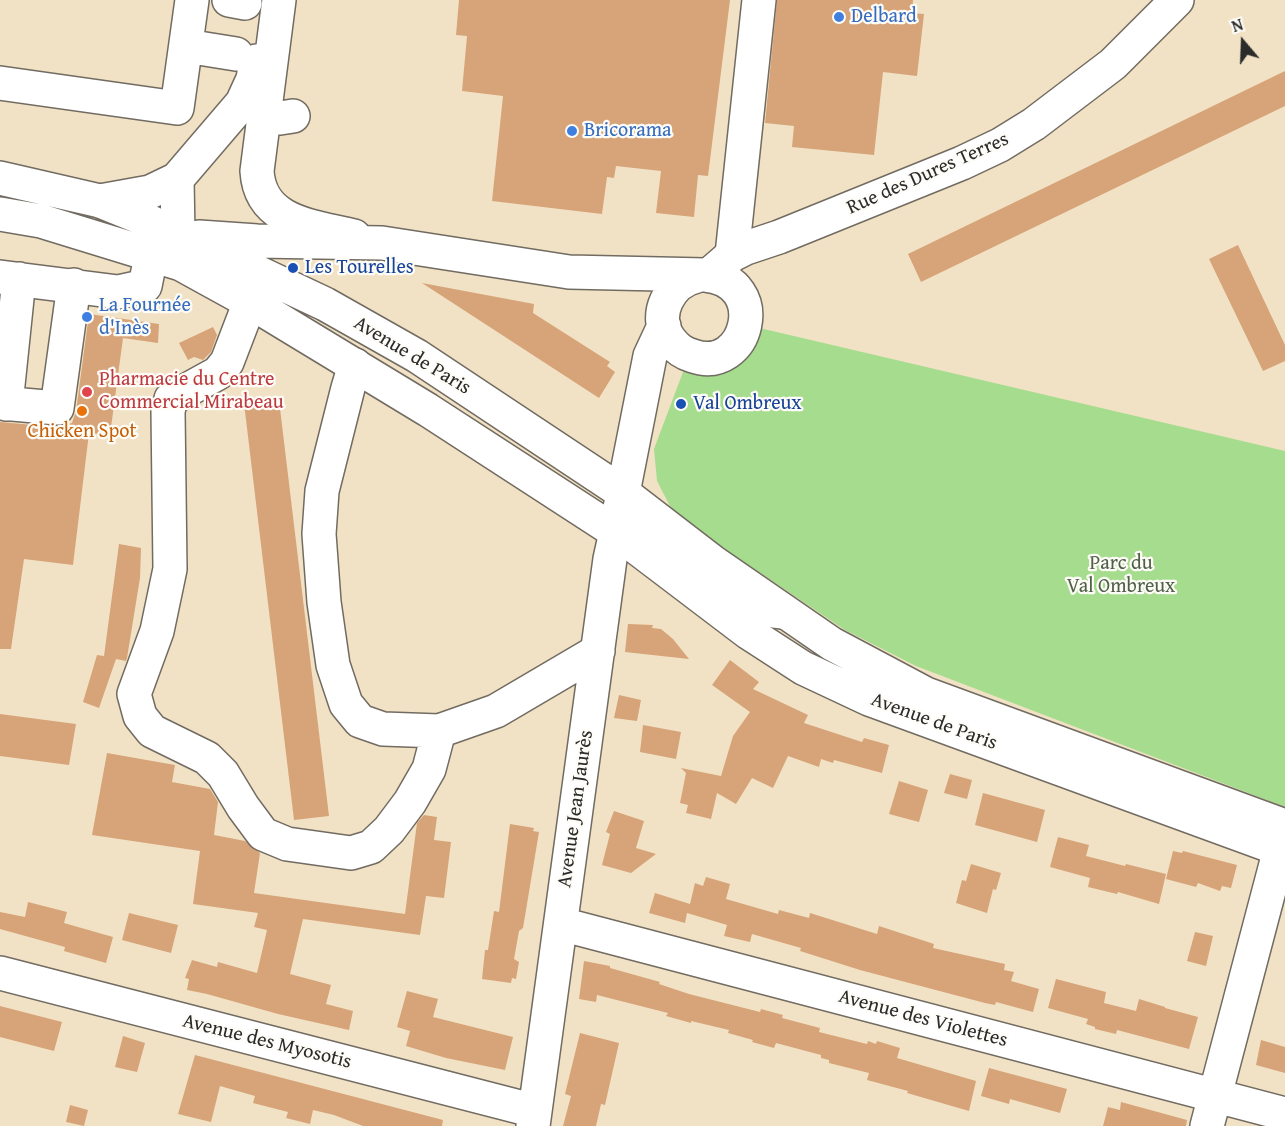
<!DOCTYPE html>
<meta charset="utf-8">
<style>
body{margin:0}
#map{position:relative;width:1285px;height:1126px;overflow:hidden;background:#f2e2c5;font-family:"Gentium Book Plus",serif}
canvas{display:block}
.north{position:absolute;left:1213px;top:12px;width:60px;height:60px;-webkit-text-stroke:4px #fdfcf7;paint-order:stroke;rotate:341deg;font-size:16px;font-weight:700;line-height:24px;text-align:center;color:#2b2b2b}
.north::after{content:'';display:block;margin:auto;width:21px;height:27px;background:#2b2b2b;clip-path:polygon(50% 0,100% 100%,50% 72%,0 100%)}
</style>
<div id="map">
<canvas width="1285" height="1126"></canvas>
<div class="north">N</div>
</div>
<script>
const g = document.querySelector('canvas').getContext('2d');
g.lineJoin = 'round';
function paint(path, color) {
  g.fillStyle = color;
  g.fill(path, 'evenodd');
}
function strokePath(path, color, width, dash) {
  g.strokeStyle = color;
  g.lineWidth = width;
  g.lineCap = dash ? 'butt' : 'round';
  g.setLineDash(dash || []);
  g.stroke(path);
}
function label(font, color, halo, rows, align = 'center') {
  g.font = font + ' "Gentium Book Plus",serif';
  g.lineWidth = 4.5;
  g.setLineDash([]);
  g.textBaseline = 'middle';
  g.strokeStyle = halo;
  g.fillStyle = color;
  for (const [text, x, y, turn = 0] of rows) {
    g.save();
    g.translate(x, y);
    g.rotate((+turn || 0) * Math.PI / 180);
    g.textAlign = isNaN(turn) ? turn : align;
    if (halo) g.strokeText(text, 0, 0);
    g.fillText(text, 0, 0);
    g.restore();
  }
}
const green = new Path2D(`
 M751 326 1285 451V807L916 666 845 630 732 554 672 510 657 481 654 449 686 364Z`);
const building = new Path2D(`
 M459 0H730L708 176 698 175 694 217 656 213 661 171 616 166 614 178 607 177 602 214 492 201 503 96 462 91 467 36 456 35Z
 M777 0H913L912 13 924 14 917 76 883 72 874 155 792 147 794 126 765 123Z
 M1285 71V106L921 282 908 254Z
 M1238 245 1285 345V361L1263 371 1209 259Z
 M422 283 534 304 533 313 610 362 607 366 615 372 599 398Z
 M89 314 159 324 158 343 123 338 110 435 89 433 73 565 24 559 11 649H0V422L55 427 72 423 76 411Z
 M213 327 217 335 211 352 203 360 194 357 188 360 179 343Z
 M279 400 329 816 294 820 244 403Z
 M119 544 141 548 140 578 127 658 126 661 116 659 99 708 83 702 97 655 104 656Z
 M628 624 653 625 652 628 661 629 673 639 689 659 625 652Z
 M730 660 759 682 753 689 808 715 804 723 862 742 864 738 889 745 882 773 834 760 833 763 821 759 819 767 788 756 773 788 752 778 736 804 717 793 711 819 686 813 688 805 680 803 686 773 681 768 721 776 733 736 750 712 712 685Z
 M619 695 641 700 637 721 614 718Z
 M0 714 76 724 69 765 0 756Z
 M643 725 681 732 676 759 640 752Z
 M107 753 175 765 172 782 210 789 218 802 214 835 245 841 260 853 254 893 405 914 417 823 424 815 437 817 434 840 451 842 444 898 426 896 420 935 303 919 290 974 331 985 326 1004 353 1011 349 1030 278 1014 207 994 187 990 189 979 185 978 192 960 217 967 218 962 257 973 267 930 254 927 258 913 193 904 200 851 92 835Z
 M950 774 972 780 967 799 944 793Z
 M899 781 928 790 919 822 889 814Z
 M983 793 1045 810 1037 842 975 825Z
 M614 811 644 821 636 848 656 854 631 873 602 865 610 834 606 832Z
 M510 824 534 828 533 831 539 832 523 928 519 931 514 959 519 962 516 979 512 978 511 983 482 979 485 950H488L494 911 499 912Z
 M1058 837 1089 845 1086 856 1125 866 1126 864 1166 874 1159 904 1118 892 1117 894 1088 887 1090 878 1050 867Z
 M1173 851 1182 853 1183 851 1237 865 1231 888 1222 886 1220 891 1198 883 1196 887 1166 879Z
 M971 864 1001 873 996 890 993 889 987 913 956 903 962 880 966 881Z
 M706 877 730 884 726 899 778 914 779 910 809 918 810 913 877 934 879 926 934 944 933 948 1005 964 1004 970 1014 972 1011 981 1039 989 1033 1012 996 1002 995 1005 985 1003 860 970 800 951 801 948 752 934 750 942 724 936 727 925 687 913 685 923 649 913 655 893 690 904 695 883 703 886Z
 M28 902 67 912 64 923 113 937 106 963 64 951 65 947 0 929V912L25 917Z
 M129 913 178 925 171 953 122 940Z
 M1195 932 1213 936 1206 966 1187 961Z
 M584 961 610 966V968L660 982 659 984 689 994 760 1012 761 1009 783 1015 782 1018 820 1028 819 1032 867 1044 868 1041 876 1044 877 1041 900 1048 897 1058 976 1081 969 1111 907 1093 908 1091 867 1080 869 1073 829 1063V1060L821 1058V1055L776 1043 774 1048 752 1042 753 1040 728 1033 729 1030 691 1021V1023L666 1016 668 1013 597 995 596 1002 579 999Z
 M1056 979 1106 992 1104 1003 1136 1011 1139 999 1165 1007V1008L1198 1017 1189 1049 1117 1030 1116 1034 1095 1029V1027L1086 1024 1088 1019 1048 1008Z
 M407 991 438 999 433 1017 513 1037 505 1070 446 1058 406 1046 410 1031 397 1027Z
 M0 1006 62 1022 54 1051 0 1037Z
 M580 1033 619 1043 605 1105 601 1104 596 1126H563L571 1096 565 1094Z
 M123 1036 145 1043 137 1072 115 1067Z
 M1261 1040 1285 1047V1073L1256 1065Z
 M195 1055 443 1120 442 1126H363L334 1115 313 1110 310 1124 286 1118 288 1112 253 1103 255 1096 220 1086 211 1122 178 1114Z
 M989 1068 1067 1089 1060 1113 1010 1099 1009 1104 981 1096Z
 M1121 1102 1187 1120 1186 1126H1103L1108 1107 1120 1110Z
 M70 1105 88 1110 84 1126 66 1122Z`);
const minor = new Path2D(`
 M229 0 245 3
 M279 0 257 171C260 223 313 226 354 236
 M186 46 236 54
 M0 83 177 108 192 0
 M264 116 280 118 293 116
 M177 179 178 235 180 261
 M100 201 150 192 177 179 242 103 253 79 256 61
 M732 255 759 0
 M0 277 118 292 145 286 151 256
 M250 302 227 362 218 373 171 399 168 411 170 569 157 631 134 694 140 716 152 731 207 758 223 774 243 807 263 834 287 844 351 853 371 847 389 830 410 802 429 769 439 731
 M355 365 348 388 322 491 319 534 324 602 333 665 346 704 360 721 383 729 439 731 496 711 598 651
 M0 403 57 408 74 285
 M6 404 19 279
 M561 924 1285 1114
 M0 973 535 1111
 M533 1126 610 559 616 532 648 539 660 546 703 573 746 608 783 612
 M1207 1126 1280 849`);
const major = new Path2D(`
 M0 178 100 201 142 218 325 304 417 356 622 492 713 562 832 644 926 694 1285 826
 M0 214 41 221 181 264 250 302 428 410 616 532 749 633 803 668 869 699 1285 851
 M199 237 257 241 382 243 569 272 705 275C772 281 748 375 693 356 683 353 677 349 670 340 652 316 669 282 697 276
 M709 275 732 255 746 248 779 237 962 163 1000 145 1034 124 1113 64 1177 0
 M619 513 650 356 664 326`);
const markers = [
 [839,17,6,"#3f7fe0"],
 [572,131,6,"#3f7fe0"],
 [293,268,6,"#1a4fb4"],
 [87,317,6,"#3f7fe0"],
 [87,392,6,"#e0444e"],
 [681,404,6,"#1a4fb4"],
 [82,411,6,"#e8710a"]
];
const shopNames = [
 ["Delbard",851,17],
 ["Bricorama",584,131],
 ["La Fournée",99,306],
 ["d'Inès",99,329]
];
const streetNames = [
 ["Rue des Dures Terres",928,174,-24],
 ["Avenue de Paris",412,356,31],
 ["Avenue de Paris",934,722,20],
 ["Avenue Jean Jaurès",576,809,-82],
 ["Avenue des Violettes",923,1019,15],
 ["Avenue des Myosotis",267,1042,14]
];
const transitNames = [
 ["Les Tourelles",305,268],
 ["Val Ombreux",693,404]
];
const healthNames = [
 ["Pharmacie du Centre",99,380],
 ["Commercial Mirabeau",99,403]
];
const foodNames = [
 ["Chicken Spot",82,432]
];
const parkNames = [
 ["Parc du",1121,564],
 ["Val Ombreux",1121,587]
];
paint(green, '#a5dc8d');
paint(building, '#d6a478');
strokePath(minor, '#716b61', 36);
strokePath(major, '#716b61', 36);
strokePath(minor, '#fff', 33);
strokePath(major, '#fff', 33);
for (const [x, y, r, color] of markers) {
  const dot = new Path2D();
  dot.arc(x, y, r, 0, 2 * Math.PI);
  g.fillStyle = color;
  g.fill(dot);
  strokePath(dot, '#fdfcf7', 2);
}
label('20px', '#366cbe', '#fdfcf7', shopNames, 'left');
label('20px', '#2b2b2b', '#fdfcf7', streetNames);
label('20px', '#164399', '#fdfcf7', transitNames, 'left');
label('20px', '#be3a42', '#fdfcf7', healthNames, 'left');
label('20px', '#c56008', '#fdfcf7', foodNames);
label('20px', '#506048', '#fdfcf7', parkNames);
</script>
